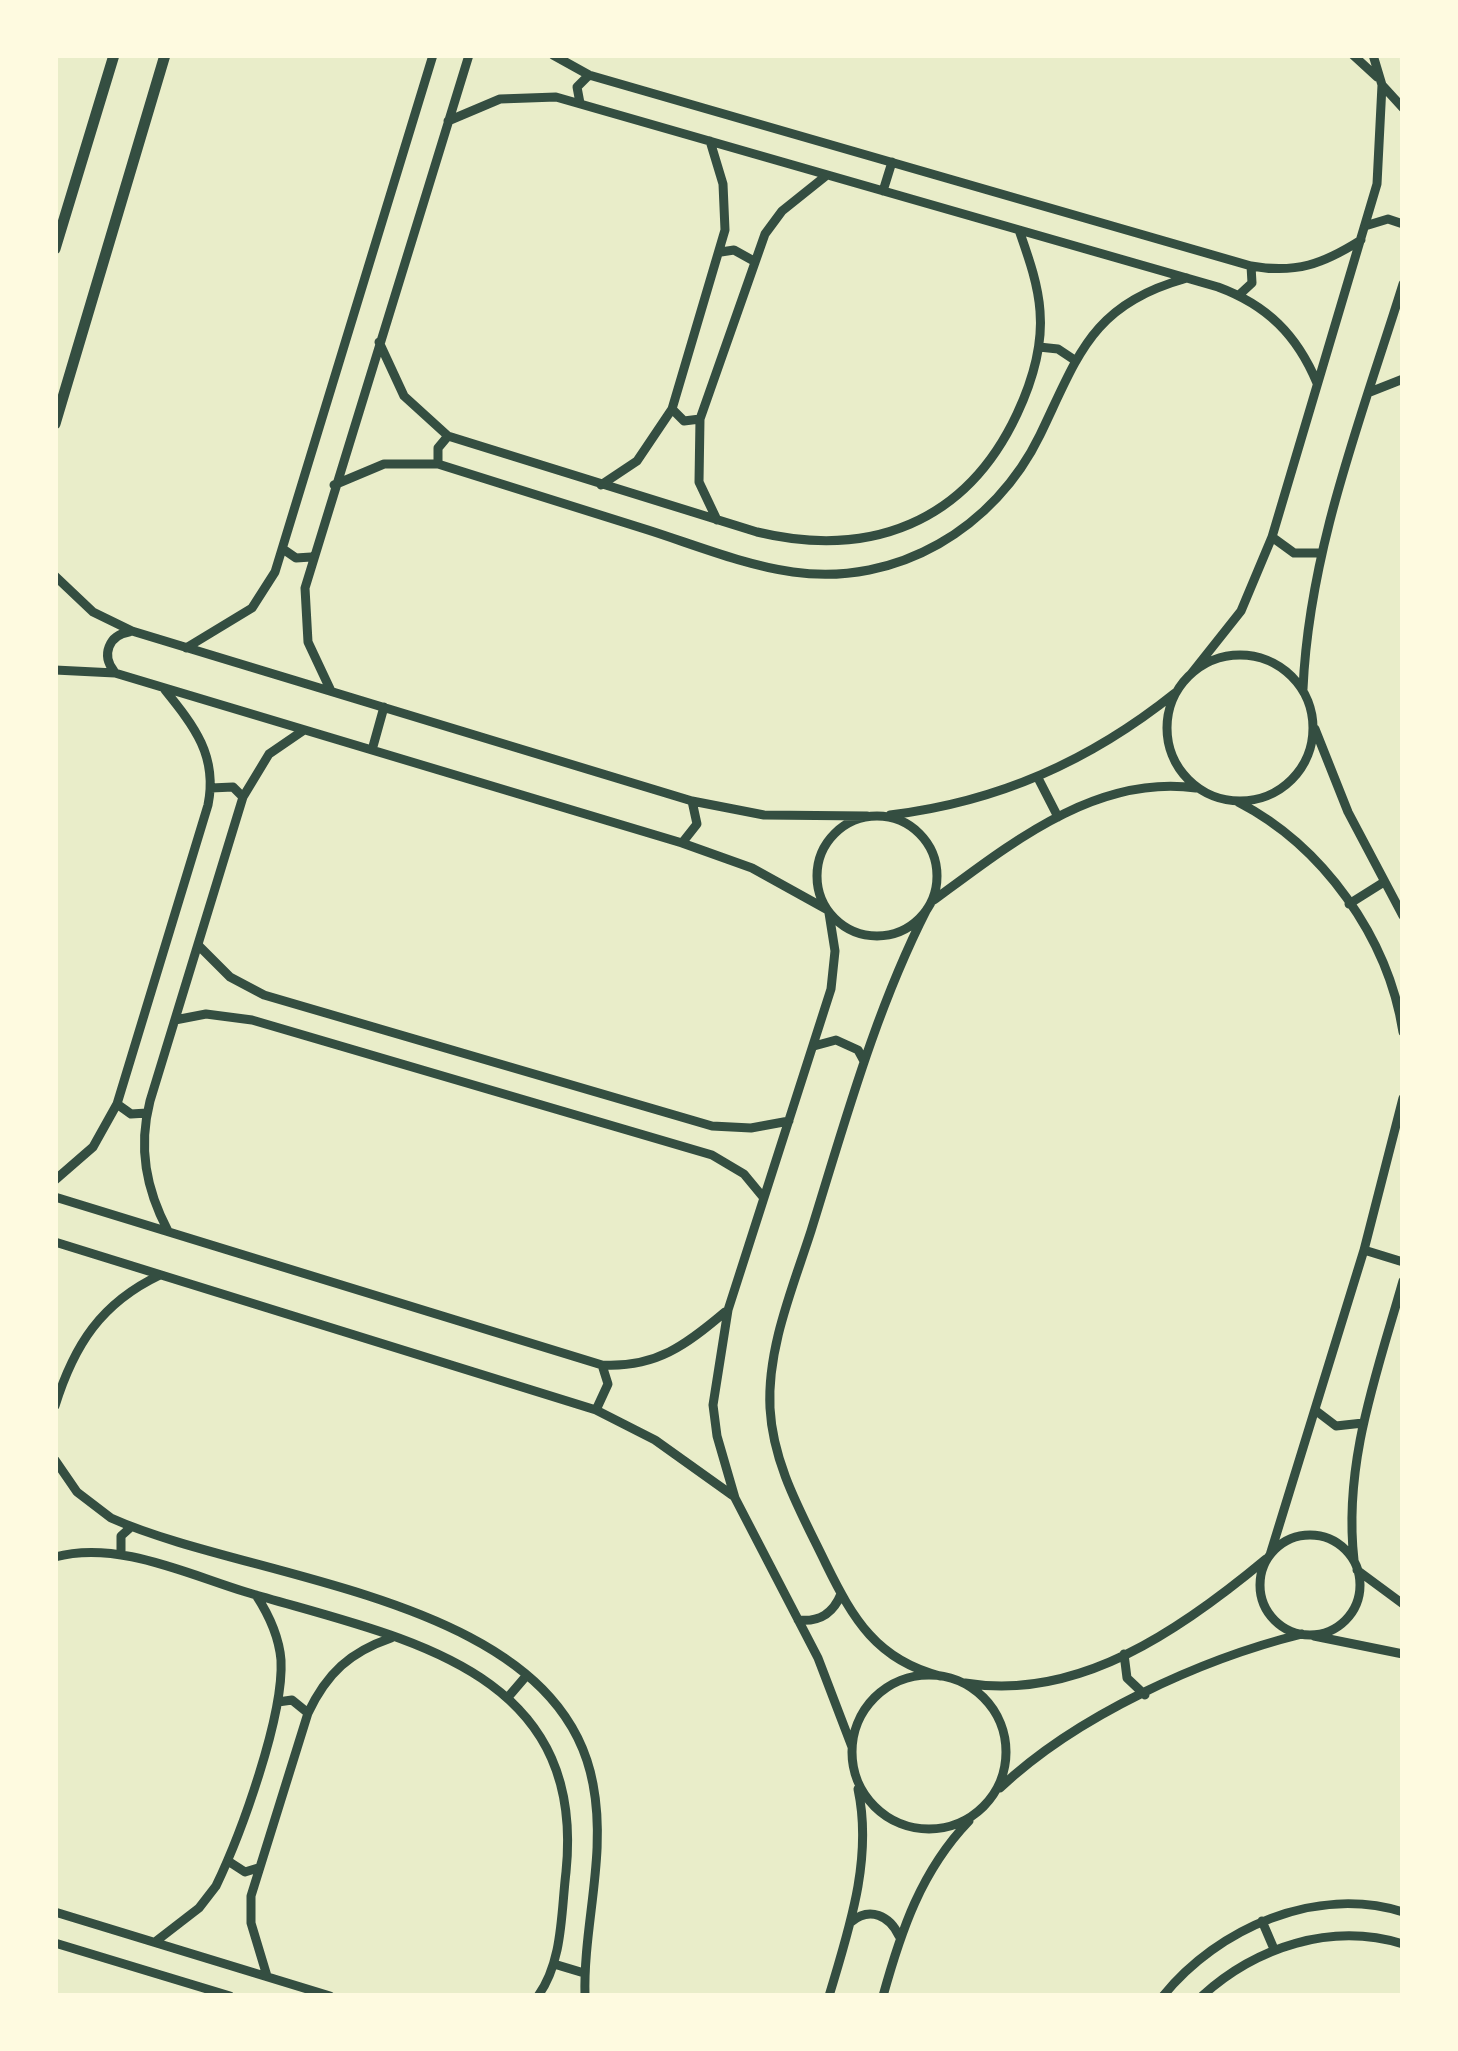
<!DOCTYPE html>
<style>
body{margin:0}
#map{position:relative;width:1458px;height:2051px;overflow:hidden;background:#e9edc9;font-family:"Fira Sans Condensed",sans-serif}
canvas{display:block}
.frame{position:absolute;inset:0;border:58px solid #fefae0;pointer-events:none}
</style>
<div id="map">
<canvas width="1458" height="2051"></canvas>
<div class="frame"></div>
</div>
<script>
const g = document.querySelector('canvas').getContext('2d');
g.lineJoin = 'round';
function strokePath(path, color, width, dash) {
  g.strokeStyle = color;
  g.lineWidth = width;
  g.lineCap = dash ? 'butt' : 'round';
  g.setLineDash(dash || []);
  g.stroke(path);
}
const minor = new Path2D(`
 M553 55 589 75 1251 266C1296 274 1323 264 1361 240
 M1353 55 1377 77
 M1373 55 1382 85 1403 108
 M580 103 577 87 589 75
 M448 121 500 99 556 97 1218 287C1267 305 1297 335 1317 383
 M883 191 892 162
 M1365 226 1388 219 1403 224
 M721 252 734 250 752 260
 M1239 295 1252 283 1251 266
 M379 342 404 396 448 436 757 532C870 559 966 523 1017 414 1032 382 1043 347 1040 311 1038 283 1028 256 1019 230
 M1039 347 1058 349 1073 359
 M1370 392 1403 379
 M672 409 684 421 700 419
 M438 464V448L448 436
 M334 485 384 464H438C508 486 578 508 648 530 695 545 744 565 793 572 897 587 995 528 1040 435 1079 354 1091 305 1187 278
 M601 485 637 461 672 409 725 230 723 184 710 141
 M717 520 699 482 700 419 765 234 782 211 827 175
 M1272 537 1294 553H1321
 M283 549 296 558 311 557
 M55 576 93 612 132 631 692 801 764 815 867 816
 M186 648 252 608 275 572 433 55
 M1167 728a73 73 0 1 1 146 0a73 73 0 1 1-146 0Z
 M55 670 115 673 682 843 752 868 826 909
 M114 671C101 655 109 635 129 632
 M1191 674 1241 611 1272 537 1377 184 1382 85
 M1303 689C1309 550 1362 416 1403 284
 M331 691 308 642 305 588 469 55
 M1315 729 1348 812 1403 916
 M372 750 384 707
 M1038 778 1058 817
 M211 788 233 787 243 797
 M1238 802C1323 846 1388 937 1403 1032
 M890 815C998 802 1090 761 1175 693
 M817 876a60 60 0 1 1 120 0a60 60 0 1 1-120 0Z
 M682 843 697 824 692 801
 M934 900C1010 844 1096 774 1196 788
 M1349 904 1384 882
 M927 909C875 1011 845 1122 811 1231 793 1287 767 1348 770 1408 773 1465 802 1514 826 1564 853 1619 877 1660 940 1676
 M829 913 835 951 831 989 728 1310 713 1405 717 1436 735 1498 818 1658 852 1747
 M198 945 230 977 264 995 712 1126 751 1128 789 1121
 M175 1020 206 1014 252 1020 712 1155 744 1174 763 1197
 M814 1046 836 1040 858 1050 864 1061
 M117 1104 131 1114 147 1113
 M55 1180 93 1147 117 1104 208 805C218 756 194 726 165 690
 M55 1197 602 1365C656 1368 686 1345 725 1312
 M168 1231C146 1189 138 1148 150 1101L243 797 269 754 304 730
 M55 1242 596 1410 655 1440 732 1495
 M1364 1250 1403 1262
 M55 1406C74 1345 101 1303 160 1275
 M596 1410 608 1384 602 1365
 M1315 1410 1336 1426 1363 1423
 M55 1460 77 1492 111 1518C254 1582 558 1595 593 1784 607 1856 583 1925 585 1996
 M1260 1585a50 50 0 1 1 100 0a50 50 0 1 1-100 0Z
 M121 1555V1536L131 1527
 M1270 1555 1364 1250 1403 1098
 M55 1557C117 1540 187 1574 246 1592 400 1638 587 1666 566 1872 561 1913 563 1961 538 1996
 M1354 1560C1343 1463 1377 1373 1403 1281
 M1357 1570 1403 1604
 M798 1620C819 1622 833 1614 841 1594
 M1314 1636 1403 1654
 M1124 1654 1127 1678 1145 1695
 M852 1752a77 77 0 1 1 154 0a77 77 0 1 1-154 0Z
 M965 1683C1078 1702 1182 1629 1266 1559
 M509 1696 527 1675
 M278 1702 292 1700 308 1713
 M1000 1788C1076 1716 1201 1659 1302 1634
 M228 1861 245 1872 258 1868
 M55 1912 330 1996
 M1262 1921 1274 1949
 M851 1922C870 1906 890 1916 899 1936
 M155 1942 199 1908 216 1886C241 1834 284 1716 281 1660 279 1636 269 1615 256 1595
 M55 1943 230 1996
 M554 1964 584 1973
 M267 1976 251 1923V1896L308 1713C327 1673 350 1652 391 1638
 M829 1996C849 1929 873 1859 858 1789
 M883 1996C901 1931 921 1871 969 1821
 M1163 1996C1218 1928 1316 1885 1403 1912
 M1202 1996C1256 1947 1331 1922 1403 1944`);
const tertiary = new Path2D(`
 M55 249 114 55
 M55 424 165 55`);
strokePath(minor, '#344e41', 9);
strokePath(tertiary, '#344e41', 11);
</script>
